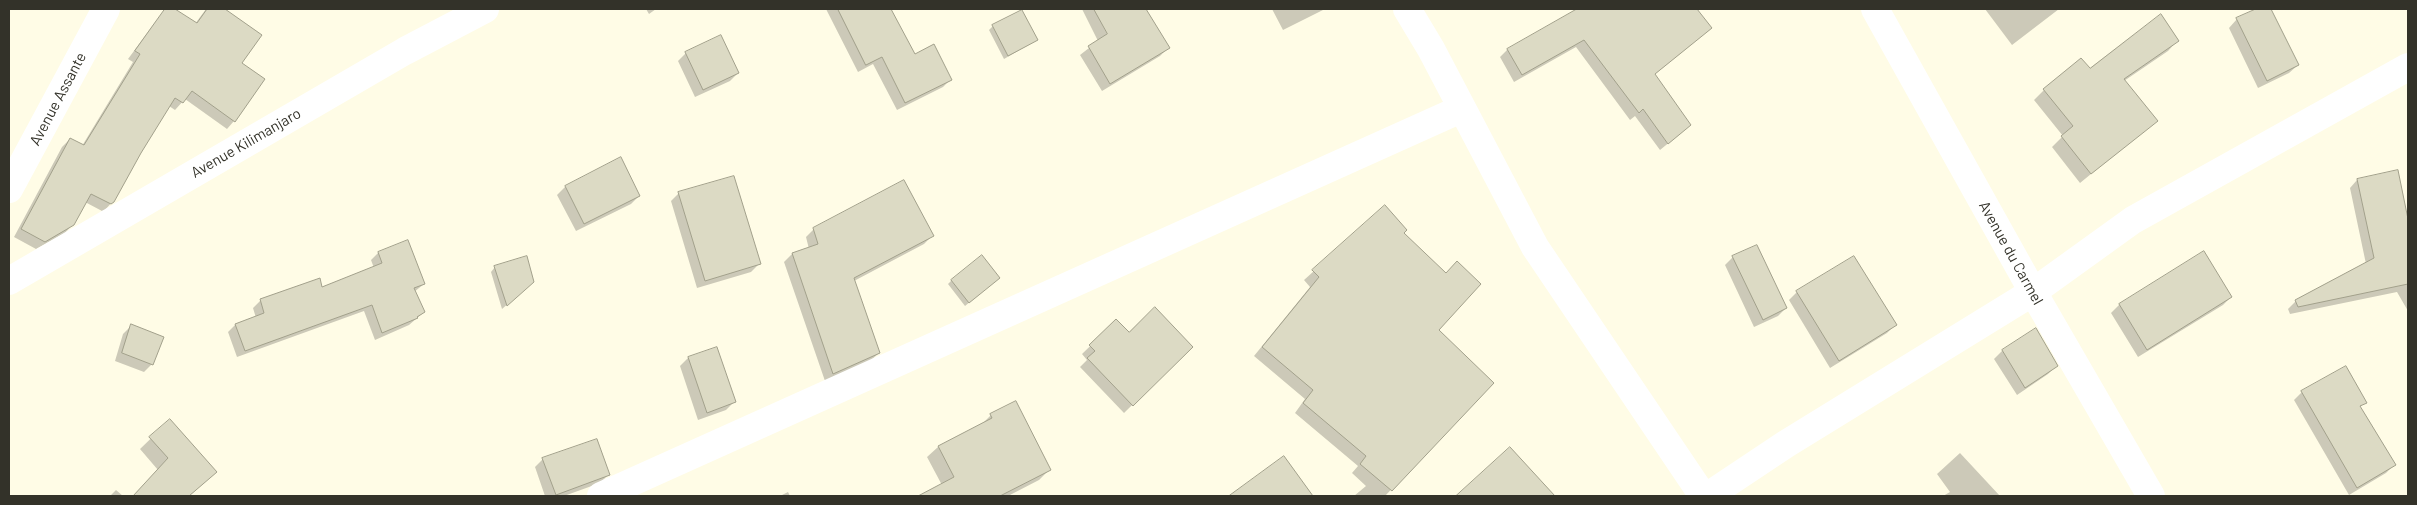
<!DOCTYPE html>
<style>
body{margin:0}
#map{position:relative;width:2417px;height:505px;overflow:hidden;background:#fffce6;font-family:Barlow,sans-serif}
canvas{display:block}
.frame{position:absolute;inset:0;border:10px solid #333229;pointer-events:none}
</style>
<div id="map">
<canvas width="2417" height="505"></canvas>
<div class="frame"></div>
</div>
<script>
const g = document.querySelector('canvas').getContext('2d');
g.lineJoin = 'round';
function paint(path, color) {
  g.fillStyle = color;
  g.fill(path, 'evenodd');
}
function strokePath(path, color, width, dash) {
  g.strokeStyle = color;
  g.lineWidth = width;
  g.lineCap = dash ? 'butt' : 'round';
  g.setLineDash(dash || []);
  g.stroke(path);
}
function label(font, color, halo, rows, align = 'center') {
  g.font = font + ' Barlow,sans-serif';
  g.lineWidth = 4.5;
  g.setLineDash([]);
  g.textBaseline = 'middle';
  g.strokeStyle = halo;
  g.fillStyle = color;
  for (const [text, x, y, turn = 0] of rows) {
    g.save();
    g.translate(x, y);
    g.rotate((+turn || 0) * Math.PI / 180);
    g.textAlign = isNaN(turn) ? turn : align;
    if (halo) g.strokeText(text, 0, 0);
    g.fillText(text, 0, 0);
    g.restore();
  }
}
const shadow = new Path2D(`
 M165 9H173L195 24 206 9H223L260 35 241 64 234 121 227 129 185 99 175 110 169 106 139 152 113 201 105 210 102 211 85 202 73 224 65 233 36 249 14 237 62 147 70 139 82 146 133 62 128 59Z
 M646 9H656L649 14Z
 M826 9H890L914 56 951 79 943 87 897 110 873 64 858 72Z
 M1082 9H1145L1168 48 1160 56 1102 91 1080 55 1098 41Z
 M1272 9H1325L1283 30Z
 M1580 9H1616L1618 11 1621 9H1695L1711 28 1654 75 1682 132 1660 150 1635 116 1630 120 1576 47 1514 82 1500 57 1507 50Z
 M1985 9H2059L2012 45Z
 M2259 9H2270L2298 65 2289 73 2258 88 2229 28 2237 19Z
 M993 26 1037 40 1004 59 989 30Z
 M720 37 738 73 730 81 695 97 678 61 686 53Z
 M2178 40 2168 51 2124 81 2156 121 2080 183 2052 147 2063 136 2034 100 2044 90 2090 70Z
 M2397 172 2408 225V311L2397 292 2290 314 2288 309 2296 301 2366 264 2350 188 2357 180Z
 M565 187 639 196 631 204 576 231 557 195Z
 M679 193 759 264 751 272 697 288 671 201Z
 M1385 207 1402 233 1437 330 1493 383 1385 496H1354L1366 486 1352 473 1358 466 1295 413 1305 399 1254 356 1310 287 1304 280Z
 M814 229 932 236 924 244 854 281 879 353 870 361 825 381 784 262 792 254 809 249 806 237Z
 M407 242 424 284 414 292 424 312 409 325 375 340 364 311 237 357 228 332 235 325 256 318 253 308 260 301 319 280 322 289 374 268 371 260 378 253Z
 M1733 257 1786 308 1778 316 1754 327 1725 265Z
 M495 267 528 286 502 309 491 272Z
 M952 280 994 282 965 306 948 284Z
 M1797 292 1895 325 1887 333 1830 368 1789 300Z
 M2231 297 2223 305 2138 357 2111 313 2119 305Z
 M1116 321 1129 334 1191 347 1124 413 1080 367 1087 360 1082 354Z
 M131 326 152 364 144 372 115 361 123 334Z
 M2035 330 2056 366 2048 374 2017 395 1994 359 2002 351Z
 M716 349 734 402 726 410 698 420 680 366 688 358Z
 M2302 392 2365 402 2359 408 2394 465 2386 473 2349 495 2294 400Z
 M1015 402 1050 469 1039 480 1008 496H939L937 493 943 487 927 457 938 447 981 425 991 415Z
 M170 420 205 482 189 496H133L158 470 140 449Z
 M1510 448 1553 496H1457Z
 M1960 453 2000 496H1943L1950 492 1937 474Z
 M1283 458 1311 496H1231Z
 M543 459 608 475 600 483 564 496H545L535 467Z
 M116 490 123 496H110Z
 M788 492 790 496H780Z`);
const building = new Path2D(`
 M165 9H175L197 23 207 9H225L262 35 242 63 265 79 235 122 192 91 183 103 175 98 141 153 114 202 111 204 91 194 74 225 45 242 21 229 70 138 84 145 140 54 135 51Z
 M838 9H891L915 54 934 44 952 80 905 103 882 57 866 65Z
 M1094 9H1146L1170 48 1110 84 1088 46 1107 34Z
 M1577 9H1697L1712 28 1655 74 1691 125 1668 144 1643 109 1639 113 1584 40 1522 75 1507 49Z
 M2256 9H2271L2299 65 2267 81 2236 18Z
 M1022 10 1038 40 1008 56 992 25Z
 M2161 14 2179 41 2124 79 2158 121 2091 174 2061 136 2073 126 2043 89 2081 58 2090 68Z
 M721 35 739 73 703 90 685 52Z
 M621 157 640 196 584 224 565 186Z
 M2398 170 2408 219V284L2298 307 2295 300 2374 258 2357 179Z
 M734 176 761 264 705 281 678 192Z
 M904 180 934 236 854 278 880 353 833 374 792 253 818 244 813 228Z
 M1385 205 1407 230 1404 233 1446 273 1457 261 1481 284 1439 330 1494 383 1392 491 1360 464 1366 456 1303 403 1313 390 1262 347 1319 277 1312 270Z
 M408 240 425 284 414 288 425 312 417 317 418 318 382 333 372 305 245 351 235 324 264 313 260 299 320 278 322 287 382 263 378 252Z
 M1757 245 1787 308 1763 320 1732 256Z
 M2204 251 2232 297 2147 350 2119 304Z
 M982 255 1000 278 969 303 951 280Z
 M527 256 534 282 507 306 494 266Z
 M1854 256 1897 325 1839 361 1796 291Z
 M1155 307 1193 347 1133 406 1087 358 1095 351 1089 345 1116 319 1129 332Z
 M131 324 164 337 153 365 122 353Z
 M2036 328 2058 366 2025 388 2002 350Z
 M717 347 736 402 707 413 688 357Z
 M2346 366 2367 403 2360 406 2396 465 2357 488 2301 391Z
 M1016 401 1051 470 1000 496H918L954 477 938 446 992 418 990 414Z
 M170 419 217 472 189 496H133L168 458 149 437Z
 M597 439 610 475 556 495 542 458Z
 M1510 447 1555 496H1456Z
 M1284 456 1313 496H1229Z`);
const minor = new Path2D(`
 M1407 9 1431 49 1535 247 1703 496
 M1875 9 2033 292 2151 496
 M9 189 106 9
 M9 281 405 51 485 9
 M601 496 1461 109
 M1708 496 1786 444 2033 292 2133 220 2408 67`);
const streetNames = [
 ["Avenue Assante",58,99,-62],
 ["Avenue Kilimanjaro",246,143,-30],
 ["Avenue du Carmel",2011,253,61]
];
paint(shadow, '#0003');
paint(building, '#dcdac4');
strokePath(building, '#a2a08b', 1);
strokePath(minor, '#fff', 28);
label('15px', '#333229', '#fff', streetNames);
</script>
